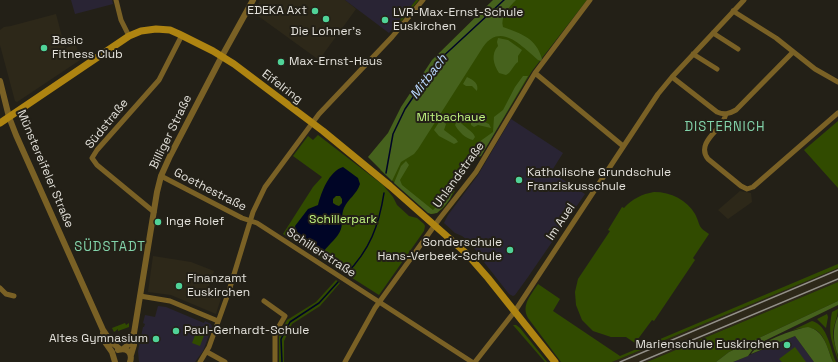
<!DOCTYPE html>
<meta charset="utf-8">
<style>
body{margin:0}
canvas{display:block;background:#232017}
</style>
<canvas width="838" height="362"></canvas>
<script>
const g = document.querySelector('canvas').getContext('2d');
g.lineJoin = 'round';
function paint(path, color) {
  g.fillStyle = color;
  g.fill(path, 'evenodd');
}
function strokePath(path, color, width, dash) {
  g.strokeStyle = color;
  g.lineWidth = width;
  g.lineCap = dash ? 'butt' : 'round';
  g.setLineDash(dash || []);
  g.stroke(path);
}
function label(font, color, halo, rows, align = 'center') {
  g.font = font + ' "Space Grotesk",sans-serif';
  g.lineWidth = 4;
  g.setLineDash([]);
  g.textBaseline = 'middle';
  g.strokeStyle = halo;
  g.fillStyle = color;
  for (const [text, x, y, turn = 0] of rows) {
    g.save();
    g.translate(x, y);
    g.rotate((+turn || 0) * Math.PI / 180);
    g.textAlign = isNaN(turn) ? turn : align;
    if (halo) g.strokeText(text, 0, 0);
    g.fillText(text, 0, 0);
    g.restore();
  }
}
const built = new Path2D(`
 M260 0H345L356 9 319 60 261 18 253 13Z
 M56 14 65 48 76 45 80 60 17 102 15 101 0 45V30L4 27 11 26Z
 M740 191 751 193 752 202 728 219 718 210Z
 M153 256 191 262 214 271 207 291 222 295 216 314 171 295 148 292Z
 M838 268V282L647 362H612Z`);
const education = new Path2D(`
 M71 0H112L113 4 75 14Z
 M345 0H416L389 33Z
 M511 119 563 153 551 172 585 194 528 277 515 295 513 296 509 294 480 257 471 243 462 236 455 233 444 223 448 215 478 175Z
 M158 306 166 307 204 323 205 321 211 324 212 327 203 351 195 362H139L138 351 143 327H144L145 324 143 323 145 315 155 317Z
 M795 336 814 362H733Z`);
const green = new Path2D(`
 M416 0H419L399 24 396 25Z
 M498 0H587L532 71 480 157 476 156 453 190 455 191C449 199 444 213 431 214L380 170Z
 M838 121V188L804 150Z
 M318 135 383 185 393 197 397 205 409 216 417 218 424 224 425 226 424 231 379 295 283 234 313 187 322 177 293 156 308 136 313 140Z
 M654 192C671 192 687 200 695 214 701 226 697 226 709 234L693 258 695 260 654 321 652 320 635 343 626 337H611L593 331 582 320 576 305 575 292 578 279 610 231 608 230 622 207 624 208C632 199 642 194 654 192Z
 M838 264V268L612 362H561L528 318C521 305 531 295 538 284L560 299 553 311 620 356Z
 M336 280 340 283 320 306 292 324 284 341V362H279V336L287 320 316 302Z
 M838 282V301L729 352 716 362H647Z
 M838 309C838 318 833 325 833 334 833 343 838 351 838 360 831 340 828 333 832 312Z
 M827 314 828 317 826 328 817 319Z
 M812 321C828 325 830 349 836 362H833C824 339 822 320 791 331Z
 M125 323 126 325 129 323V327L118 331V329L114 332 112 328Z
 M513 325H516L520 328 547 362H545Z
 M197 330 205 333 200 346 192 343Z
 M795 347 806 362H782L779 359Z`);
const forest = new Path2D(`
 M493 0H516C509 7 500 17 503 27 522 34 536 38 542 59L541 61 538 60C521 46 501 22 483 47L418 149 414 154 401 162 392 181 368 157 388 133 401 107 432 60Z
 M498 38 508 40 522 50 518 56V62C513 65 512 72 506 75L499 73C493 64 491 54 498 46L497 42Z
 M523 76H528L481 156H474L469 166 453 191 450 199 446 204 437 213 431 214 428 213 394 183 401 166 406 161 409 165 400 180 402 185 433 210 437 206 441 205 451 186 452 180 464 167 465 162 473 152 479 142 493 132 494 117 503 110 515 87Z
 M467 77C474 80 479 84 477 91L472 86H466L463 84Z
 M441 119 446 124 444 130 456 139 458 142 454 144 439 136 434 130Z
 M480 120 489 124 491 128 478 125 474 127 471 125V122Z
 M457 121 460 122C464 127 473 131 475 137L473 140C466 139 458 131 455 125Z
 M838 301V305L756 345 748 356 733 362H716L729 352Z
 M838 316V355C833 341 832 330 838 316Z
 M808 327C825 331 827 348 833 362H814L795 336 751 354C758 342 794 329 808 327Z`);
const water = new Path2D(`
 M343 167 358 178 360 184C357 194 348 199 344 208 341 214 343 223 341 229 338 238 329 244 324 251 315 246 296 237 295 226L308 209 318 205C321 193 329 171 343 167ZM336 196H340L342 199V203L339 206 336 205 333 203V199Z`);
const stream = new Path2D(`
 M386 173 393 134 405 109 437 62 504 0
 M346 274C370 250 379 225 384 193
 M282 362 281 339 290 322 319 303 338 282`);
const minor = new Path2D(`
 M116 0 121 20 129 36
 M733 11 776 38 815 69 838 82
 M713 33 738 49
 M693 54 717 69
 M535 73 623 146
 M672 77 717 112C724 115 729 114 736 110L793 52
 M726 114C725 117 724 120 722 123 715 133 697 145 708 159L741 186 747 189 753 187 838 113
 M161 176 242 218 257 223 472 362
 M154 212 97 165 92 158 97 150 159 80 182 35
 M0 288 6 294 14 296
 M140 296 170 301 218 321
 M264 301 285 316 275 333V362
 M207 352 225 362
 M200 362 209 347 228 294 253 212 265 187 319 114 392 37 423 0
 M345 362 375 308 440 218 476 172 535 73 590 0
 M475 362 515 311 658 94 672 77 744 0`);
const tertiary = new Path2D(`
 M0 81 9 117 16 135 103 330 111 342 120 349
 M103 333 105 342 112 352 115 362
 M123 349 128 345 133 334
 M118 350C127 347 133 353 130 362
 M131 355 134 345V333L157 192 161 176 170 156 222 56 253 0`);
const secondary = new Path2D(`
 M0 123 129 36 141 31 156 29 170 30 179 34 213 51 234 64 323 131 390 186 467 254 488 278 555 362`);
const rail = new Path2D(`
 M620 362 838 270
 M640 362 838 279`);
const markers = [
 [315,11,4,"#50d398"],
 [326,19,4,"#50d398"],
 [385,20,4,"#50d398"],
 [44,48,4,"#50d398"],
 [281,62,4,"#50d398"],
 [519,180,4,"#50d398"],
 [158,222,4,"#50d398"],
 [510,250,4,"#50d398"],
 [179,286,4,"#50d398"],
 [176,331,4,"#50d398"],
 [156,339,4,"#50d398"],
 [787,345,4,"#50d398"]
];
const poiNames = [
 ["EDEKA Axt",307,11,"right"],
 ["LVR-Max-Ernst-Schule",393,13],
 ["Euskirchen",393,27],
 ["Die Lohner's",326,32,"center"],
 ["Basic",52,41],
 ["Fitness Club",52,55],
 ["Max-Ernst-Haus",289,62],
 ["Katholische Grundschule",527,173],
 ["Franziskusschule",527,187],
 ["Inge Rolef",166,222],
 ["Sonderschule",502,243,"right"],
 ["Hans-Verbeek-Schule",502,257,"right"],
 ["Finanzamt",187,279],
 ["Euskirchen",187,293],
 ["Paul-Gerhardt-Schule",184,331],
 ["Altes Gymnasium",148,339,"right"],
 ["Marienschule Euskirchen",779,345,"right"]
];
const streetNames = [
 ["Eifelring",282,87,37],
 ["Südstraße",107,124,-51],
 ["Billiger Straße",171,132,-64],
 ["Münstereifeler Straße",45,169,67],
 ["Uhlandstraße",459,175,-54],
 ["Goethestraße",210,190,27],
 ["Im Auel",561,222,-56],
 ["Schillerstraße",321,253,33]
];
const parkNames = [
 ["Mitbachaue",451,118],
 ["Schillerpark",343,220]
];
const waterNames = [
 ["Mitbach",429,77,-53]
];
const neighbourhoodNames = [
 ["DISTERNICH",725,127],
 ["SÜDSTADT",110,247]
];
paint(built, '#2d2819');
paint(education, '#292434');
paint(green, '#314b00');
paint(forest, '#46621d');
paint(water, '#000526');
strokePath(stream, '#000526', 1.5);
strokePath(minor, '#7a6125', 5);
strokePath(tertiary, '#7a6125', 6);
strokePath(secondary, '#ae8411', 7);
strokePath(rail, '#939089', 1.5);
for (const [x, y, r, color] of markers) {
  const dot = new Path2D();
  dot.arc(x, y, r, 0, 2 * Math.PI);
  g.fillStyle = color;
  g.fill(dot);
  strokePath(dot, '#232017', 1.5);
}
label('12px', '#e3e1db', '#232017', poiNames, 'left');
label('12px', '#e3e1db', '#232017', streetNames);
label('12px', '#c1f580', '#232017', parkNames);
label('italic 13px', '#b7d5fc', '#232017', waterNames);
g.letterSpacing = '1px';
label('13px', '#83d4ab', '#232017', neighbourhoodNames);
g.letterSpacing = '0px';
</script>
